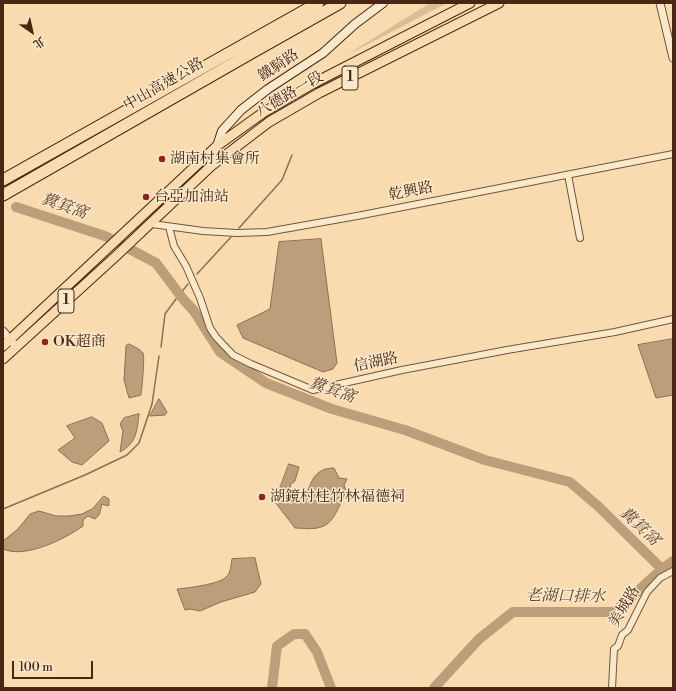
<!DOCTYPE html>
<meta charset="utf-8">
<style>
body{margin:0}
#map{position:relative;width:676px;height:691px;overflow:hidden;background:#f8dcaf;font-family:"Libre Bodoni","Noto Serif TC",serif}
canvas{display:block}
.frame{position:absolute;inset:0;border:4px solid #492714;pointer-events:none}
.north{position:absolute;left:12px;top:12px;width:40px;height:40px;-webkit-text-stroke:3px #fae8cb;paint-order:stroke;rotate:146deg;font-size:11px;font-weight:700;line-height:16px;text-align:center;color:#492714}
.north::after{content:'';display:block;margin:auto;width:14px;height:18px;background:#492714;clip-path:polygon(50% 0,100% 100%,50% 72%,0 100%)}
.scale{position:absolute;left:12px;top:661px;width:81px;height:18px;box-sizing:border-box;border:2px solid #492714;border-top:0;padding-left:5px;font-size:12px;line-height:14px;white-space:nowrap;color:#492714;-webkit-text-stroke:3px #fae8cb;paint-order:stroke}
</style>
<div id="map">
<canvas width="676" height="691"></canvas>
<div class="frame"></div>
<div class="north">北</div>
<div class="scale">100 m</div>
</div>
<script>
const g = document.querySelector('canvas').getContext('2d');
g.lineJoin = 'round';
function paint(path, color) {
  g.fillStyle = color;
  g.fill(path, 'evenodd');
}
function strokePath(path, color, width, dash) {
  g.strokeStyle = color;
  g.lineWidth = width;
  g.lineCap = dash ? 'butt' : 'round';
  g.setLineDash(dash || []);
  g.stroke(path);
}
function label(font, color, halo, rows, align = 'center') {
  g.font = font + ' "Libre Bodoni","Noto Serif TC",serif';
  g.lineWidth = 3;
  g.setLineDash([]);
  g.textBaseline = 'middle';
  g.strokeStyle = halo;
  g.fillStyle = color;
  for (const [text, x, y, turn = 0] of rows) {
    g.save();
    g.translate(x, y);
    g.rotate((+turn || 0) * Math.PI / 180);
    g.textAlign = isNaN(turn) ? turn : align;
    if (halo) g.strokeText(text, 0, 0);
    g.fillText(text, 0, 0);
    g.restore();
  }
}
const green = new Path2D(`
 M430 3H447L345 56Z`);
const water = new Path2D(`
 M321 239 337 363 333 369 323 372 243 338 237 325 270 309 279 242Z
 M673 339V395L656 398 638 345Z
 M129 344C133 346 140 349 143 353 145 356 142 388 141 395L129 398 124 380 126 346Z
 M159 399 167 412 165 415 150 416Z
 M139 414C137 430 137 443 120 452L123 431 120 424 124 418Z
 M92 417 102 423 109 441 82 465 72 462 58 450 75 438 67 426Z
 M289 464 299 467 295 481 291 484 289 491 292 497 304 500C311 484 313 468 334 468L339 478 347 479 344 485 346 491C340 503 335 523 321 527 313 530 303 528 295 528L275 502Z
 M104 496 109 499V505L108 506 102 504 99 515 95 519 88 516 83 520V526C65 539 25 559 3 549V541L18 529 30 514 39 511 56 516H69L82 514 92 509Z
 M255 558 261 584 255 592 221 602 200 611 190 609 185 610 177 589C188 588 220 584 226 577 231 573 231 565 232 559Z`);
const stream = new Path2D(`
 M239 228 282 180 292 155
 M197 274 231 237
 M161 347 165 314 176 299 188 284
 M3 509 85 475 127 455 139 443 152 404 159 356`);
const river = new Path2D(`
 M16 207 105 236 156 263 183 299 194 311 220 352 266 383 332 409 405 430 485 460 570 482 599 507 662 569
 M272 688 277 646 294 634H305L317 652 331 688
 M434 688 479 639 513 612H615L662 569 673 561`);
const minor = new Path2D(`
 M568 175 580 238
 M152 224 203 231 237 233 267 232 357 216 673 154
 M169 227 174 246 186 266 200 298 210 328 216 337 233 355 251 364 313 390 402 370 507 350 615 332 673 319
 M612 688 614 649 618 646 622 635 628 630 647 592 660 578 673 571`);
const tertiary = new Path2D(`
 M660 3 673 58
 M3 331 13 343`);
const secondary = new Path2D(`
 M210 167 222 131 241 110 268 89 323 53 355 24 383 3`);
const primary = new Path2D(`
 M3 346 218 145 264 112 312 84 470 3
 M3 359 116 256 210 167 269 122 319 93 499 3`);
const motorway = new Path2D(`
 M3 180 318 3
 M3 195 253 52 340 3`);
const markers = [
 [162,159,4,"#8f2418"],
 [146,197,4,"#8f2418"],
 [45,342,4,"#8f2418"],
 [262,497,4,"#8f2418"]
];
const shields = [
 [350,78,16],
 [66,301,16]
];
const shieldNames = [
 ["1",350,78],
 ["1",66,301]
];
const streetNames = [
 ["鐵騎路",279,66,-34],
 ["中山高速公路",164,85,-30],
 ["八德路一段",290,95,-30],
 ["乾興路",411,192,-11],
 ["信湖路",376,363,-12],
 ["美城路",625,607,-59]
];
const poiNames = [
 ["湖南村集會所",170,159],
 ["台亞加油站",154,197],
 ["OK超商",53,342],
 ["湖鏡村桂竹林福德祠",270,497]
];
const waterNames = [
 ["糞箕窩",64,207,19],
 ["糞箕窩",332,391,19],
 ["糞箕窩",639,527,43],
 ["老湖口排水",565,597,1]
];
paint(green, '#dabd95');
paint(water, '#bc9e7a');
strokePath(water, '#8e6e51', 1);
strokePath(stream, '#8e6e51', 1.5);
strokePath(river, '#bc9e7a', 10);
strokePath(minor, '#75543b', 8);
strokePath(tertiary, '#75543b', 9);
strokePath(secondary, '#492714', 10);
strokePath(primary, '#492714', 11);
strokePath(motorway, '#492714', 13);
strokePath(minor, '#fae8cb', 6);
strokePath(tertiary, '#fae8cb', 7);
strokePath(secondary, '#fae8cb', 8);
strokePath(primary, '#f8dcaf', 9);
strokePath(motorway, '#f8dcaf', 11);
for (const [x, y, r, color] of markers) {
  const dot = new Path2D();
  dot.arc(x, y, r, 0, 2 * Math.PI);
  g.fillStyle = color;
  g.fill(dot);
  strokePath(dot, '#fae8cb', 1.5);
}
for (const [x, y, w] of shields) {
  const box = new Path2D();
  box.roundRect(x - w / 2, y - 12, w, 24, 3);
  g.fillStyle = '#fae8cb';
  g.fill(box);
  strokePath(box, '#492714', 1);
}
label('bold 14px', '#492714', null, shieldNames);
label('15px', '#492714', '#fae8cb', streetNames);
label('15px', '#492714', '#fae8cb', poiNames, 'left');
label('italic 16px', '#66452e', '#fae8cb', waterNames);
</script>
